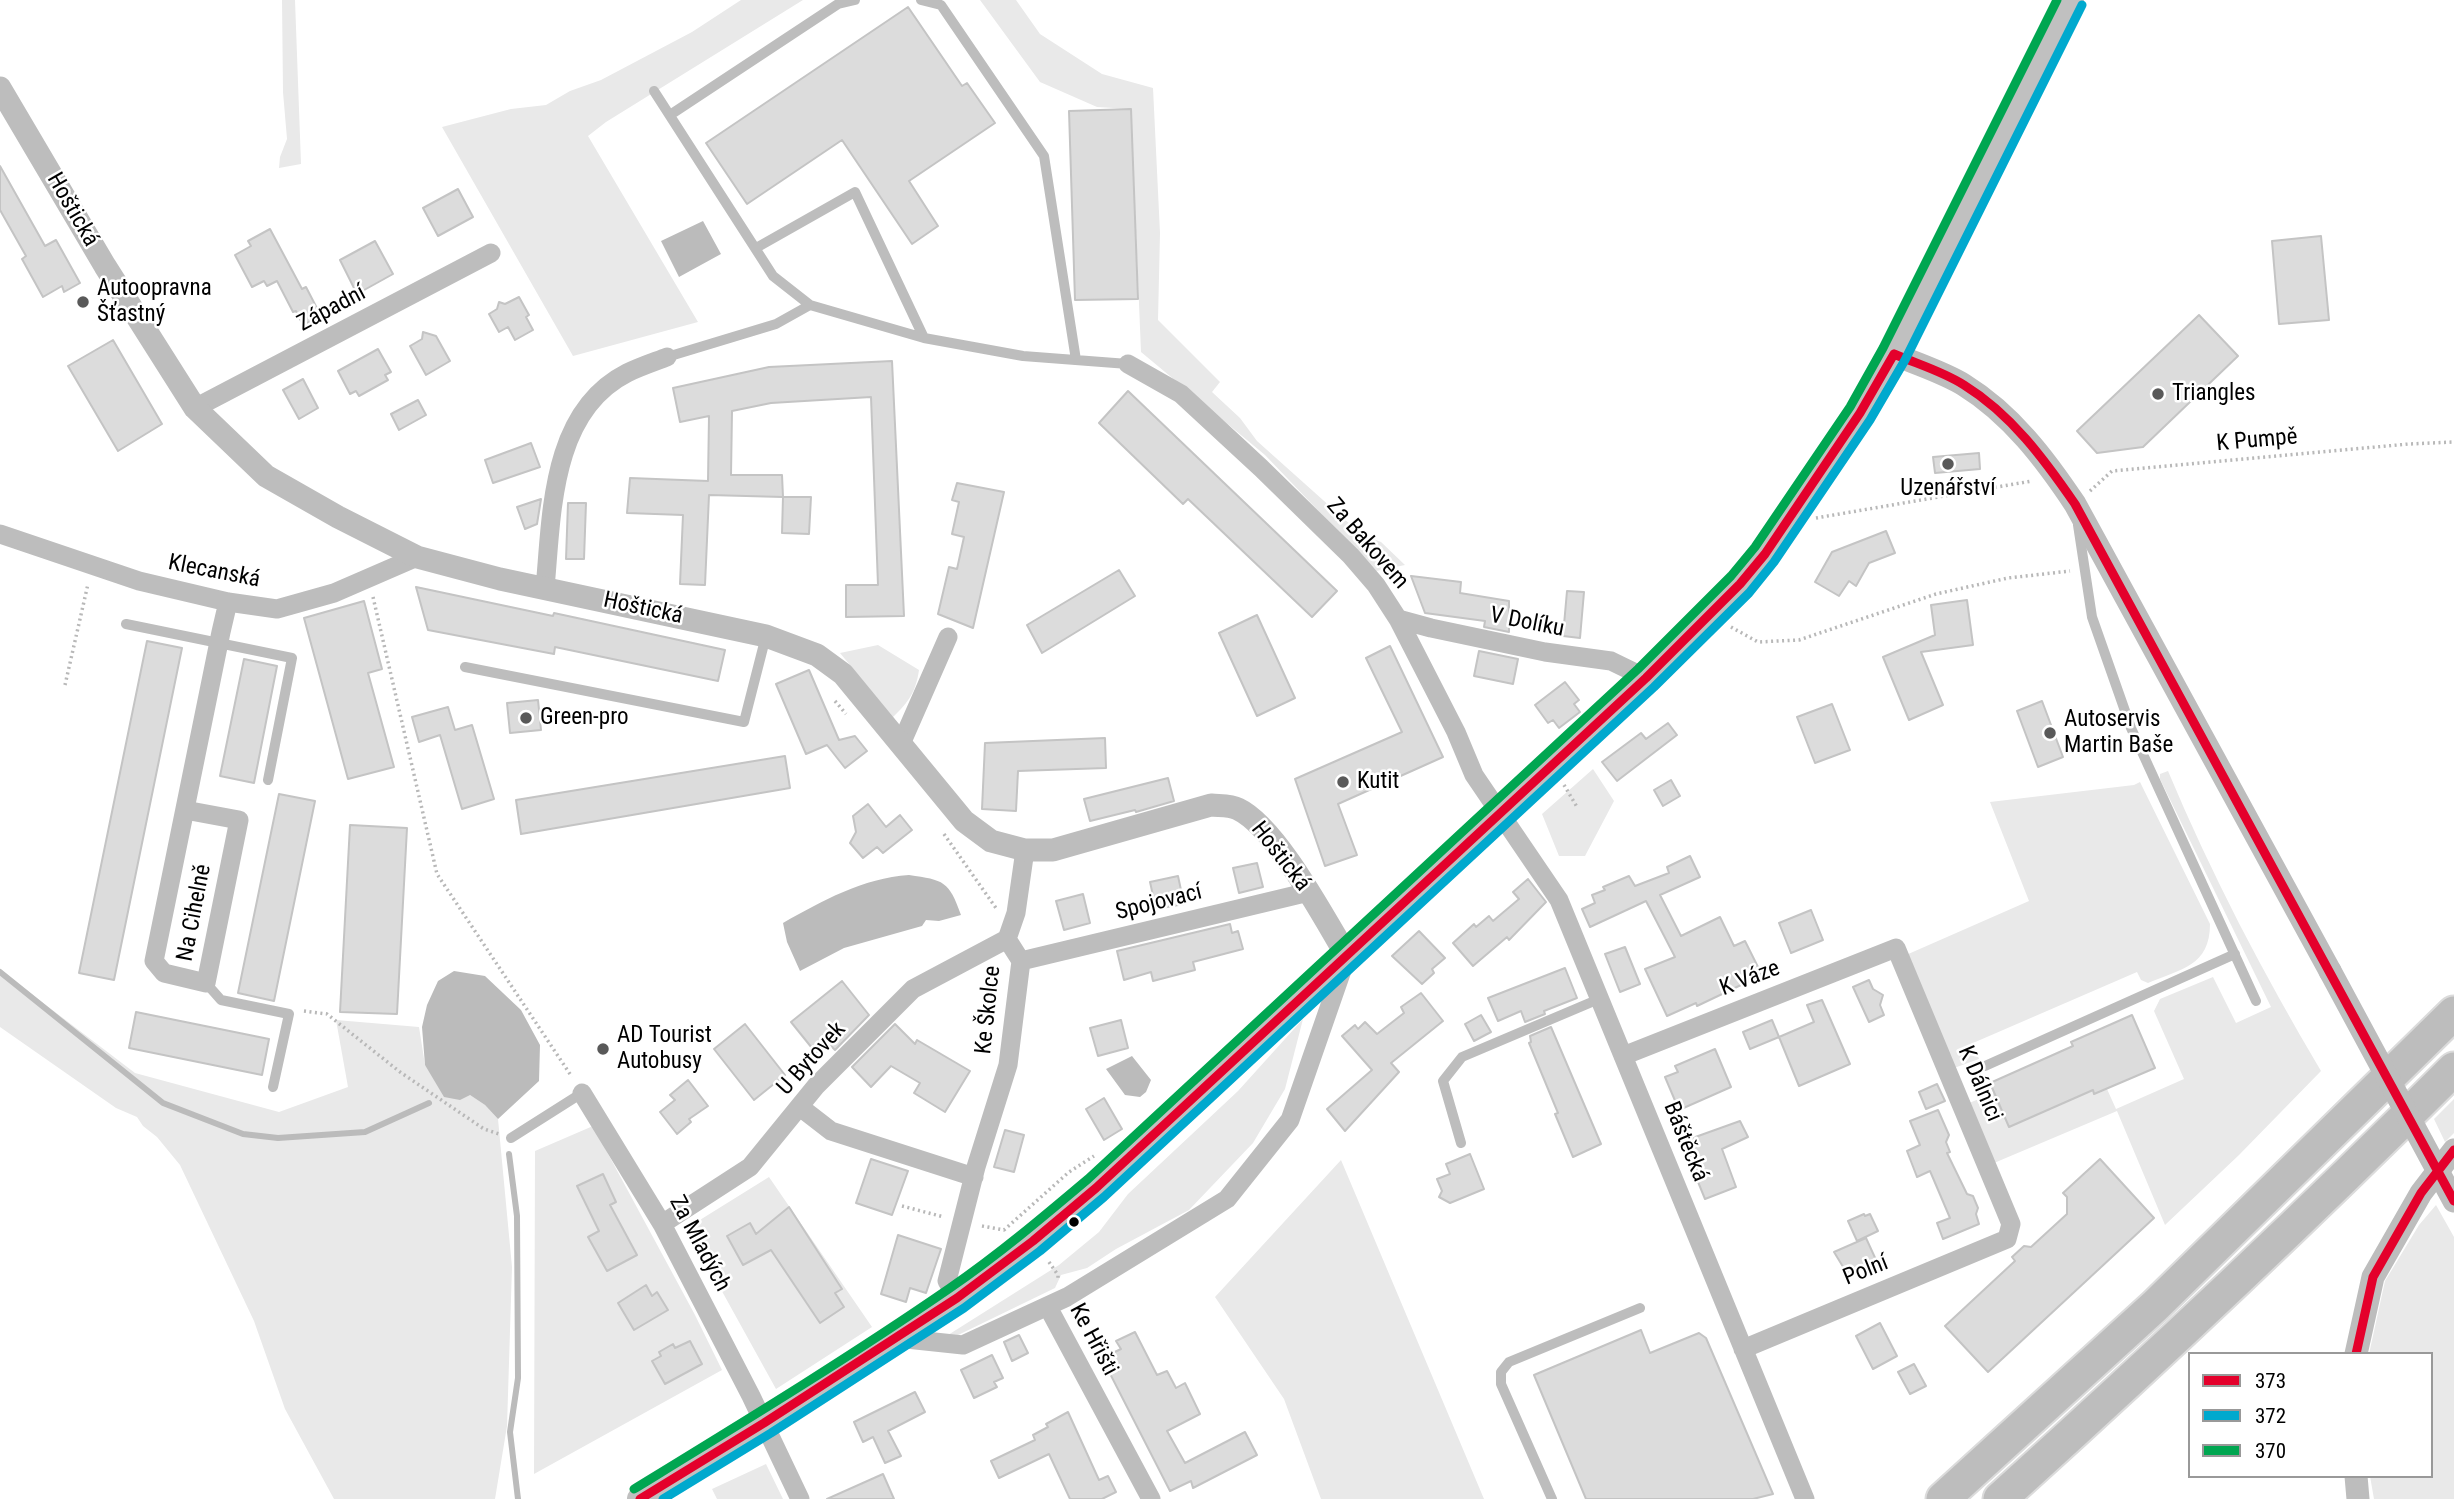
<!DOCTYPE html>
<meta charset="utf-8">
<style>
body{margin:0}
#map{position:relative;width:2454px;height:1499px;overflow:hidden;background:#fff;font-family:"Roboto Condensed",sans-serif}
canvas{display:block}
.legend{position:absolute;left:2188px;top:1352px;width:245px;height:126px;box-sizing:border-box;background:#fff;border:2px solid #999;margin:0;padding:9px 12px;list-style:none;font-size:21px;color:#000}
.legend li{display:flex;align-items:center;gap:14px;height:35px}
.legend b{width:35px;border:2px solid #999}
</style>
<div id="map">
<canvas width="2454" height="1499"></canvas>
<ul class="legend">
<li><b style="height:9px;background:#e4002b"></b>373</li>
<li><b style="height:9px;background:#00a9ce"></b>372</li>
<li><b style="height:9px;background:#00a651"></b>370</li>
</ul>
</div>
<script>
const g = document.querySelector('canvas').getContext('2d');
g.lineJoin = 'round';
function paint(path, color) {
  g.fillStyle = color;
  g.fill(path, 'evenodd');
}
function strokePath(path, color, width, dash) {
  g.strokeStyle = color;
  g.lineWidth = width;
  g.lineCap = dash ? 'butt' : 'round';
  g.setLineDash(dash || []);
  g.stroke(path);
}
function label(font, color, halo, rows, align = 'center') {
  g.font = font + ' "Roboto Condensed",sans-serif';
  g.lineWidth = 5;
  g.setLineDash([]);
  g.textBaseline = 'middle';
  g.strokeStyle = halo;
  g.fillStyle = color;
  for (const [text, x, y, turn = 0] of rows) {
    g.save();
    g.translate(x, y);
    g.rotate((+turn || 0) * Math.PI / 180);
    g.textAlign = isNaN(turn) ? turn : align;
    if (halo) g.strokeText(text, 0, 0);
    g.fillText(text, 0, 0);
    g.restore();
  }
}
const green = new Path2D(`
 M282 0H295L301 164 279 168 280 157 287 139 283 92Z
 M741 0H803L606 122 588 136 698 322 573 356 442 127 511 109 546 105 570 91 601 80 692 32Z
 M980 0H1016L1040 34 1102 74 1153 88 1160 233 1158 320 1220 382 1212 392 1240 418 1257 441 1361 534 1381 542 1405 565 1376 571 1265 455 1141 352 1131 109 1097 107 1040 82Z
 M878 645 919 670C916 691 909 702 893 717L840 653Z
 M1593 769 1614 801 1585 856H1559L1542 814Z
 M2168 771C2211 874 2264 975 2321 1071L2239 1155 2165 1225 2117 1111 1994 1163 1969 1103 1994 1093 2009 1127 2093 1090 2094 1094 2107 1089 2116 1109 2184 1079 2154 1011 2160 999 2213 977 2236 1023 2271 1007 2160 779V774Z
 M2140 782 2210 924C2210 966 2181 969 2148 983L2141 980 2137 972 1973 1043 1979 1059 1954 1068 1906 955 2029 901 1990 802 2134 785Z
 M0 970 135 1073 279 1112 348 1087 336 1020 419 1027 425 1065 485 1105 498 1119 512 1267 507 1426 495 1499H334L285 1409 254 1321 180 1165 157 1137 143 1126 137 1117 116 1108 0 1027Z
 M1303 1019 1285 1089 1253 1143 1189 1210 1116 1249 1087 1268 1061 1275 1055 1288 954 1337 948 1335 1059 1265 1099 1232 1128 1194 1238 1091Z
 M2454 1099V1133L2445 1142 2434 1119Z
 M593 1126 695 1315 722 1370 534 1474 535 1151Z
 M1341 1160 1484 1499H1321L1284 1399 1215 1297Z
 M769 1177 872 1327 776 1389 687 1228Z
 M2436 1205 2454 1237V1499H2374L2370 1476H2431V1354H2369L2385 1281 2419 1225Z
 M766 1464 783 1499H717L712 1489Z`);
const water = new Path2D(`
 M703 221 721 254 679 277 661 241Z
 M909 875C944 880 949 881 961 915L939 921 926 920 922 926 844 948 800 971 787 942 783 923C822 901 863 878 909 875Z
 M454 971 485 976 521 1010 540 1045 539 1081 498 1119 485 1105 470 1095 460 1100 444 1097 425 1065 422 1027 427 1005 438 981Z
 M1132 1056 1151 1080 1146 1092 1140 1097 1125 1095 1106 1069Z`);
const stream = new Path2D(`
 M0 972 163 1103 243 1134 278 1138 365 1132 429 1103
 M509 1154 517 1216 518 1378 510 1432 518 1499`);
const building = new Path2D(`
 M908 7 962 86 967 83 995 123 909 181 938 226 912 244 842 140 747 204 706 143Z
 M1131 109 1138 299 1075 300 1069 111Z
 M0 166 45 246 56 240 80 283 64 292 62 286 43 297 22 259 26 256 0 210Z
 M458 189 473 217 438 236 423 208Z
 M270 229 302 289 306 287 321 316 303 325 296 311 293 312 277 281 267 286 264 281 252 287 235 255 251 246 248 241Z
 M2321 236 2329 320 2279 324 2272 241Z
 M375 241 393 274 357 294 340 260Z
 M519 297 529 315 526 317 533 330 515 340 508 327 499 332 489 314 497 309 499 302 505 304Z
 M2199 315 2238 356 2143 447 2097 453 2077 431Z
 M423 332 436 336 450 361 426 375 410 346 422 339Z
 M113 340 162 424 118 451 68 366Z
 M378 349 391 372 385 375 388 380 359 396 356 391 350 394 338 371Z
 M892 361 904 616 846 617V585H878L871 397 771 403 732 411 731 475H782L783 497 709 495 705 585 680 584 683 515 627 513 630 478 708 481 709 416 680 422 673 388 769 367Z
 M303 379 318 408 299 419 283 390Z
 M1128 391 1337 591 1312 617 1188 499 1183 504 1099 423Z
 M418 400 426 415 399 430 391 414Z
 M531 443 540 467 493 483 485 460Z
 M1979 453 1980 469 1935 473 1933 457Z
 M957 483 1004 492 973 628 938 614 949 567 957 569 964 537 952 534 959 502 952 500Z
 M783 497H811L809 534 782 533Z
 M541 499 537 524 525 529 517 507Z
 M568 503H586L584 559H566Z
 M1886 531 1895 553 1869 563 1856 586 1849 581 1839 596 1815 582 1832 552Z
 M1119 570 1135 596 1042 653 1027 625Z
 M1411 576 1461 582 1460 593 1509 601V632L1484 627 1485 621 1425 613Z
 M416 587 553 616 554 613 725 650 718 681 555 647 554 654 428 630Z
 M1567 591 1584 592 1580 638 1563 636Z
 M1967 600 1973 645 1921 652 1943 705 1909 720 1883 657 1935 635 1931 605Z
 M364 601 382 669 368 673 394 767 348 779 304 618Z
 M1257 615 1295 698 1257 716 1219 633Z
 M147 641 182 648 114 980 79 973Z
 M1390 646 1443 757 1338 804 1357 855 1325 866 1295 779 1402 732 1366 658Z
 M1479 651 1518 659 1513 684 1474 676Z
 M244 659 277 666 254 783 220 776Z
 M809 670 839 740 855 736 867 751 845 768 827 745 806 754 776 684Z
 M1565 682 1579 700 1574 704 1580 712 1559 728 1553 720 1548 723 1535 705Z
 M538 700 541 730 510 733 507 703Z
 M2042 701 2063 757 2038 767 2017 711Z
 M1832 704 1850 750 1815 763 1797 717Z
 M448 707 455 730 472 725 494 799 462 809 440 735 419 742 412 717Z
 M1668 723 1677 735 1617 781 1602 762 1641 733 1646 739Z
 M1105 738 1106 768 1018 771 1016 811 982 809 985 743Z
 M785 756 790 788 521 834 516 800Z
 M1168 778 1174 801 1136 812 1135 810 1090 821 1084 799Z
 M1671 780 1680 796 1663 806 1654 790Z
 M279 794 315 801 274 1001 238 993Z
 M868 804 886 827 900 815 912 830 883 853 877 847 863 858 850 843 856 832 853 816Z
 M350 825 407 828 397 1014 340 1012Z
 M1690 856 1700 877 1660 895 1681 936 1720 917 1734 946 1745 941 1762 975 1697 1006 1696 1003 1667 1016 1645 969 1675 957 1646 901 1590 927 1582 909 1595 903 1592 895 1605 890 1603 887 1629 876 1635 886 1669 873 1667 867Z
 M1257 863 1263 887 1239 893 1233 868Z
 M1178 876 1184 904 1156 909 1150 882Z
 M1528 879 1546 902 1509 940 1507 937 1473 966 1453 943 1474 924 1476 927 1489 916 1493 921 1519 899 1513 892Z
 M1083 894 1090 923 1064 930 1056 901Z
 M1811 910 1823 940 1791 953 1779 923Z
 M1230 924 1232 933 1238 931 1243 949 1193 962 1195 970 1153 981 1151 972 1124 980 1117 951Z
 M1419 931 1445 958 1432 969 1434 973 1422 984 1392 956Z
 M1625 947 1640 984 1620 992 1605 954Z
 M1565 968 1577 998 1544 1011 1545 1014 1525 1022 1521 1011 1498 1021 1488 998Z
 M1869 980 1873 989 1883 995 1880 1005 1884 1015 1869 1022 1853 987Z
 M842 981 869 1015 835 1050 828 1043 816 1053 791 1022Z
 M1421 993 1443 1021 1391 1063 1399 1072 1345 1131 1327 1109 1372 1070 1342 1036 1355 1025 1358 1029 1365 1022 1377 1034 1404 1013 1401 1007Z
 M1822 1000 1850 1064 1799 1086 1779 1037 1814 1022 1807 1005Z
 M136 1012 269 1039 262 1075 129 1048Z
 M1481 1015 1491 1032 1474 1041 1465 1024Z
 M2132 1015 2155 1068 2094 1094 2093 1090 2009 1127 1990 1083 2073 1046 2071 1042Z
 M1121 1020 1128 1048 1098 1056 1090 1028Z
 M1772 1020 1779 1037 1750 1049 1743 1032Z
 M745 1024 785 1075 754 1100 714 1049Z
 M895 1024 915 1044 917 1040 970 1071 945 1112 914 1093 920 1083 891 1066 871 1087 852 1067Z
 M1551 1027 1601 1144 1573 1157 1555 1114 1558 1113 1529 1043 1531 1042 1530 1036Z
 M1715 1049 1731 1087 1679 1110 1665 1077 1678 1072 1675 1066Z
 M688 1080 708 1106 689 1119 691 1122 677 1134 660 1112 675 1100 670 1095Z
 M1937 1084 1945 1101 1926 1109 1919 1092Z
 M1104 1098 1122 1129 1104 1140 1086 1109Z
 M1938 1110 1949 1135 1946 1142 1950 1152 1947 1153 1967 1194 1973 1196 1978 1208 1976 1214 1979 1224 1943 1239 1937 1223 1950 1218 1930 1171 1917 1177 1907 1151 1920 1145 1910 1121Z
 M1740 1121 1748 1137 1722 1149 1736 1187 1705 1199 1696 1177 1699 1176 1687 1147V1140Z
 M1005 1130 1024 1135 1014 1172 994 1167Z
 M1470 1154 1484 1189 1450 1203 1439 1197 1442 1191 1437 1179 1450 1174 1446 1164Z
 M871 1159 908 1171 892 1215 856 1203Z
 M2100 1159 2154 1218 1988 1372 1945 1326 2015 1261 2012 1257 2024 1246 2031 1247 2067 1214V1197L2063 1193Z
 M603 1174 616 1202 610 1205 637 1255 607 1271 588 1237 599 1231 577 1186Z
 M789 1207 842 1289 835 1293 844 1307 820 1323 771 1250 743 1265 727 1236 750 1223 756 1234Z
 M1864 1214 1865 1216 1870 1214 1878 1231 1857 1241 1848 1221Z
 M898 1235 941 1249 926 1293 910 1288 906 1302 881 1294Z
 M1866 1238 1877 1262 1848 1275 1834 1252Z
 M646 1285 652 1296 657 1292 668 1310 634 1330 618 1303Z
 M1880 1323 1897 1356 1873 1369 1856 1336Z
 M1641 1330 1650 1353 1699 1333 1706 1338 1773 1494 1753 1499H1586L1534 1375Z
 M1135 1332 1157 1375 1167 1371 1176 1388 1185 1383 1200 1414 1167 1431 1185 1463 1245 1432 1257 1455 1193 1488 1191 1481 1170 1491 1102 1358 1121 1349 1116 1341Z
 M1019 1335 1028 1353 1012 1361 1004 1342Z
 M690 1341 702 1364 665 1384 652 1361 661 1356 659 1352 673 1344 675 1348Z
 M992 1355 1003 1378 994 1382 997 1387 974 1398 961 1370Z
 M1914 1364 1926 1386 1910 1394 1898 1372Z
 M915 1392 925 1412 888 1431 901 1456 885 1463 873 1437 863 1442 854 1422Z
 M1068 1412 1099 1480 1108 1476 1116 1492 1102 1499H1070L1049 1454 999 1478 991 1461 1035 1440 1033 1435 1048 1427 1046 1424Z
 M883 1474 894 1499H827Z`);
const path = new Path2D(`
 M2090 491 2112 471 2409 444 2454 442
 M1816 518 2032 481
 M373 597 437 874 572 1077
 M1731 627 1758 642 1799 640 1936 594 2008 578 2070 571
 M65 685 88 584
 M835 701 846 714
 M1564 785 1577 807
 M944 834 996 908
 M304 1011 327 1014 400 1072 484 1129 499 1134
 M902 1206 944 1217
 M982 1226 1004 1230 1069 1172 1094 1156
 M1049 1262 1058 1275V1279`);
const service = new Path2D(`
 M921 0 941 5 1044 156 1076 360
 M654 91 773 276 810 305
 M670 115 838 4 855 0
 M756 248 855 192 924 338
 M667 357 776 324 810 305 924 338 1023 356 1128 364
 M2078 525 2092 617 2131 728 2256 1001
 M126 624 292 658 268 780
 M465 667 744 722 766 636
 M206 983 221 1000 289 1014 273 1087
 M1985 1066 2235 954
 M511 1138 582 1093
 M1461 1143 1443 1081 1462 1057 1599 999
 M1552 1499 1501 1384V1372L1509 1362 1640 1308`);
const minor = new Path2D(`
 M1128 364 1181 394 1261 468 1351 556 1376 585 1398 619 1456 732 1474 775 1559 900 1805 1499
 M195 408 491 253
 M0 534 139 581 228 602 277 609 334 593 417 557
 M545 588C552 515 550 412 627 373 639 367 654 362 667 357
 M1398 619 1431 628 1545 652 1611 661 1646 678
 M901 744 948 637
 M185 810 239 820 206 983 164 973 154 961 221 632 228 602
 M1021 961 1309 892
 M1623 1056 1896 948 2011 1224 2007 1239 1743 1349
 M582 1093 662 1224 751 1396 800 1499
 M800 1107 831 1131 974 1177
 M662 1224 750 1167 816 1086 913 989 1007 939
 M957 1298 947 1281 976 1167 1008 1065 1021 961 1007 939 1016 913 1025 850
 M1048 1307 1151 1499
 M897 1338 963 1345 1067 1297 1227 1199 1290 1120 1346 959`);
const tertiary = new Path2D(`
 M0 88 105 266 195 408 266 476 338 517 417 557 500 579 766 636 817 655 843 674 964 821 991 841 1025 850H1053L1211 805C1219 806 1230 805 1238 809 1276 827 1324 918 1347 956
 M1894 354C1916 364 1943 372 1964 385 2011 414 2045 459 2075 504L2330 971
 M2356 1354 2373 1277 2421 1193 2454 1150
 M2356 1476 2358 1499`);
const secondary = new Path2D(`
 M640 1499 764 1423 957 1298 1033 1241 1096 1188 1646 678 1740 584 1765 554 1860 413 1894 354 2071 0`);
const motorway = new Path2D(`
 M1943 1499 2155 1306 2454 1013
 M2000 1499C2155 1359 2306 1217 2454 1069`);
const tertiaryBridge = new Path2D(`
 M2330 971 2454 1201`);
const bus1 = new Path2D(`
 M1894 354C1917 364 1942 371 1964 385 2011 414 2044 459 2075 504L2454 1201
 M2356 1354 2373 1277 2421 1193 2454 1150
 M640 1499 764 1423 957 1298 1033 1241 1096 1188 1646 678 1740 584 1765 554 1860 413 1894 354`);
const bus2 = new Path2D(`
 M663 1499 771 1433 964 1308 1040 1251 1104 1197 1654 687 1749 593 1774 562 1870 420 1905 360 2082 5`);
const bus3 = new Path2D(`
 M634 1489C740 1424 847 1359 950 1288 998 1255 1043 1217 1088 1179L1638 669 1731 576 1755 547 1850 407 1883 348 2057 0`);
const markers = [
 [83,302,7,"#595959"],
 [2158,394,7,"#595959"],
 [1948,464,7,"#595959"],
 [526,718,7,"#595959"],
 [2050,733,7,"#595959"],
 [1343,782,7,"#595959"],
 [603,1049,7,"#595959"],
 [1074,1222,6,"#000"]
];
const streetNames = [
 ["Hoštická",72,210,60],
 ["Západní",332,309,-28],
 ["K Pumpě",2257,441,-5],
 ["Za Bakovem",1367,544,49],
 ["Klecanská",214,572,11],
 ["Hoštická",643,609,12],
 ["V Dolíku",1527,623,11],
 ["Hoštická",1280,857,52],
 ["Spojovací",1159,903,-14],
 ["Na Cihelně",195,913,-79],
 ["K Váze",1750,979,-21],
 ["Ke Školce",989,1010,-84],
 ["U Bytovek",812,1059,-48],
 ["K Dálnici",1979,1084,67],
 ["Báštěcká",1685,1142,68],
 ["Za Mladých",699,1244,62],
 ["Polní",1866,1271,-22],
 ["Ke Hřišti",1093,1340,62]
];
const poiNames = [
 ["Autoopravna",97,289],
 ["Šťastný",97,315],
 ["Triangles",2172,394],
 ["Uzenářství",1948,489,"center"],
 ["Green-pro",540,718],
 ["Autoservis",2064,720],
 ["Martin Baše",2064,746],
 ["Kutit",1357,782],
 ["AD Tourist",617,1036],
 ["Autobusy",617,1062]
];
paint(green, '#e9e9e9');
paint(water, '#bbb');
strokePath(stream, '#bbb', 6);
paint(building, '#dcdcdc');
strokePath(building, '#c4c4c4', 2);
strokePath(motorway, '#dbdbdb', 37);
strokePath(path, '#b8b8b8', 3.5, [2, 3.5]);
strokePath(service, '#bdbdbd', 10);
strokePath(minor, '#bdbdbd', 19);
strokePath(tertiary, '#bdbdbd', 23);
strokePath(secondary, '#c0c0c0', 26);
strokePath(motorway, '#bdbdbd', 33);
strokePath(tertiaryBridge, '#bdbdbd', 23);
strokePath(bus1, '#e4002b', 9);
strokePath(bus2, '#00a9ce', 9);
strokePath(bus3, '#00a651', 9);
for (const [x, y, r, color] of markers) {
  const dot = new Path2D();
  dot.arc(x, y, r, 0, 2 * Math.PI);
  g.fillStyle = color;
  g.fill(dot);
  strokePath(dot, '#fff', 2.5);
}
label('23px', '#000', '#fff', streetNames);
label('23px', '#000', '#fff', poiNames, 'left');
</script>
